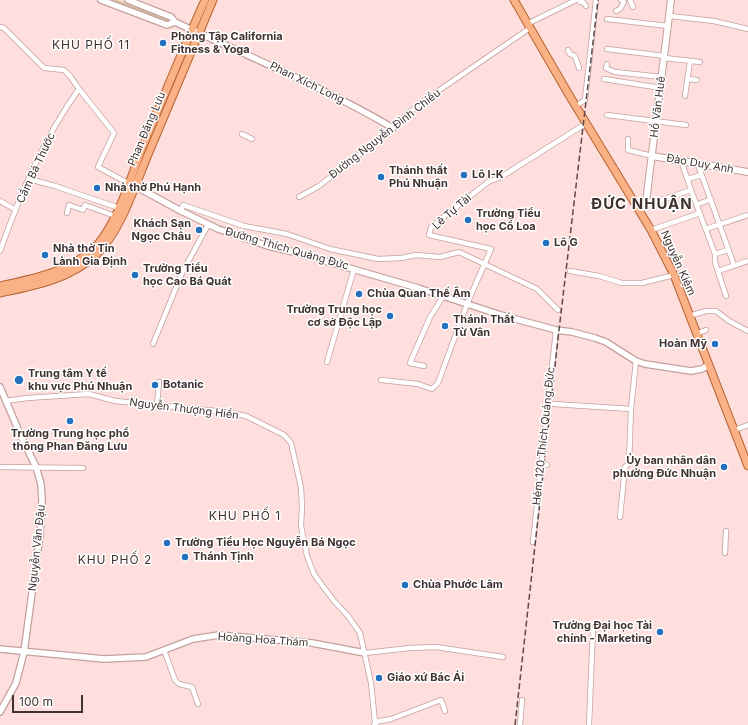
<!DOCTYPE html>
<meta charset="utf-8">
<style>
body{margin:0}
#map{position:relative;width:748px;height:725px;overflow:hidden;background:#fedfdd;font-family:Inter,sans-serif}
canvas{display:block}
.scale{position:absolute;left:12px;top:695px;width:71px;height:18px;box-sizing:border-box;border:2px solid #403231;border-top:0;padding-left:5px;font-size:12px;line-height:14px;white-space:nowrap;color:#403231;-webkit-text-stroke:3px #fff;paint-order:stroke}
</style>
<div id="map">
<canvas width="748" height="725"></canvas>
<div class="scale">100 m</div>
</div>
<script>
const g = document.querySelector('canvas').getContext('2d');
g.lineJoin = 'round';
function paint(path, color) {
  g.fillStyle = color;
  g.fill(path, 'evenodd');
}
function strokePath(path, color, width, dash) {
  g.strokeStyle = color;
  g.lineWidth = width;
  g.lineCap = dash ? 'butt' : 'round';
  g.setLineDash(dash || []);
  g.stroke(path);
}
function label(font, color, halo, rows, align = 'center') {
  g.font = font + ' Inter,sans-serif';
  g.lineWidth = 3;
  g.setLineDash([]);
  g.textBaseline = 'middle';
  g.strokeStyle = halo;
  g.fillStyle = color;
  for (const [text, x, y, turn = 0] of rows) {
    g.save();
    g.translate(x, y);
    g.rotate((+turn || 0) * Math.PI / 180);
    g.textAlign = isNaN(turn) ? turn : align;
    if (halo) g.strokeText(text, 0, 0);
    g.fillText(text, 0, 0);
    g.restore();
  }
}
const green = new Path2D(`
 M105 0H117L169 20 170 22 169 24Z`);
const minor = new Path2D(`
 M579 0 580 2H583L586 6
 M630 0 633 7
 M616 11 620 9 624 2 621 0
 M670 16 714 21 748 29
 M607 19 668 26
 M527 24 576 0
 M0 27 4 28 44 68 64 70 70 76 79 89 114 133 98 167 128 183
 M607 49 665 56
 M568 50 570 54 575 56 579 68
 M665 58 700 62
 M607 64 606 68 615 72 662 77
 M604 79 661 88
 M688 79 697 80
 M685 96 690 61
 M576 106 585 100 596 0
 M607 115 686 125
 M242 134 252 139
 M628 139V150L652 156
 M681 160 691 190 715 254V262L726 296
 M697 162 734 265
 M29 179 55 186 119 208
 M688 179 701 175
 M299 197 319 186 393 128 411 111 425 100 530 28
 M0 201 16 210
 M646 202 659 201 691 190
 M696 205 711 199
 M181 211 183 205 244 226 287 234 330 249 378 259 401 258 416 255 440 257 459 252 537 289 558 310
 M67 213 69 205 83 210 85 205 115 216
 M706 229 748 215
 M651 230 700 213
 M0 251C20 195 44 137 79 89
 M715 254 728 250
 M570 271 599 276 622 283H642L674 275
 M718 271 748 261
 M689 316 706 311H716L729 321 748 331
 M696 334 706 330
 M153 344 182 273 208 225
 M327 362 354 269
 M424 366 410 363 430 317 444 295
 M381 380 418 384 432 389 438 383 467 304 491 249 429 235 431 227 488 182 501 177 582 126
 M6 401 27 398 89 394 115 401 227 412 246 416 284 435 291 443 301 487 302 507 301 526 307 556 314 574 319 581 334 601 348 616 360 633 371 683 375 722 374 725
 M553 404 631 409
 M157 405 159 382
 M734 430 748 425
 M541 463 547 465
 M0 467 83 468
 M620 517 625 467 629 463 631 409 636 361
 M533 542 556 330
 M725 553 726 531
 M164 650 175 680 179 684 192 687 198 704
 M365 653 410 648 436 647 503 657
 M376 724 375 722 391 719 441 700 445 711
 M520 725 522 700
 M589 725 593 629`);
const tertiary = new Path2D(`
 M101 0 167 25 175 22
 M128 0 171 17 175 22C248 56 323 87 393 128
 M135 186 181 211 218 229 268 246 294 252 418 288 501 315 556 330 572 332 595 338 606 342 636 361 645 364 691 371 702 369 709 365
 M0 387 20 434 36 467 41 484 42 500 40 534 24 652 16 683 0 712
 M0 649 104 659 146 657 193 639 219 635 312 643 365 653`);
const secondary = new Path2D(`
 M652 156 748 172
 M640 212 646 202 671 0`);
const primary = new Path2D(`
 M514 0 569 95 651 230 674 275 748 466
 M0 286C32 279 66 273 92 250 115 230 131 177 142 148 163 98 183 49 205 0
 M0 293C34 286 71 279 97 254 120 232 135 186 147 157 169 105 191 52 213 0`);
const rail = new Path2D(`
 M515 725 559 330 598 0`);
const markers = [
 [163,43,4,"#256fbf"],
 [464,175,4,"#256fbf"],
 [381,177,4,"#256fbf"],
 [97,188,4,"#256fbf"],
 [468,220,4,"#256fbf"],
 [199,230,4,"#256fbf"],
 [546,243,4,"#256fbf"],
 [45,255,4,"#256fbf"],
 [135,275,4,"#256fbf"],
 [359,294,4,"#256fbf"],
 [390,316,4,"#256fbf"],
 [445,326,4,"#256fbf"],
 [715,344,4,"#256fbf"],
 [19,380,5,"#256fbf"],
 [155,385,4,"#256fbf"],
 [70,421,4,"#256fbf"],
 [724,467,4,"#256fbf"],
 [167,543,4,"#256fbf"],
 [185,557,4,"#256fbf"],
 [405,585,4,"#256fbf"],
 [660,632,4,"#256fbf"],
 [379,678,4,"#256fbf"]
];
const poiNames = [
 ["Phòng Tập California",171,37],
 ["Fitness & Yoga",171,50],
 ["Thánh thất",389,171],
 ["Phú Nhuận",389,184],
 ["Lô I-K",472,175],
 ["Nhà thờ Phú Hạnh",105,188],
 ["Trường Tiểu",476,214],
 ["học Cổ Loa",476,227],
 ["Khách Sạn",191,224,"right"],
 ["Ngọc Châu",191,237,"right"],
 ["Lô G",554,243],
 ["Nhà thờ Tin",53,249],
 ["Lành Gia Định",53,262],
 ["Trường Tiểu",143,269],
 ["học Cao Bá Quát",143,282],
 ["Chùa Quan Thế Âm",367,294],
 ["Trường Trung học",382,310,"right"],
 ["cơ sở Độc Lập",382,323,"right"],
 ["Thánh Thất",453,320],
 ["Từ Vân",453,333],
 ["Hoàn Mỹ",707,344,"right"],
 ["Trung tâm Y tế",28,374],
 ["khu vực Phú Nhuận",28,387],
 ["Botanic",163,385],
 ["Trường Trung học phổ",70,434,"center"],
 ["thông Phan Đăng Lưu",70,447,"center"],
 ["Ủy ban nhân dân",716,461,"right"],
 ["phường Đức Nhuận",716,474,"right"],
 ["Trường Tiểu Học Nguyễn Bá Ngọc",175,543],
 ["Thánh Tịnh",193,557],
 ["Chùa Phước Lâm",413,585],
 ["Trường Đại học Tài",652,626,"right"],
 ["chính - Marketing",652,639,"right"],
 ["Giáo xứ Bác Ái",387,678]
];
const streetNames = [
 ["Phan Xích Long",307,83,26],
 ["Hồ Văn Huê",658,107,-83],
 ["Phan Đăng Lưu",147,129,-67],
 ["Đường Nguyễn Đình Chiểu",385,134,-38],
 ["Đào Duy Anh",700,164,10],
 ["Cầm Bá Thước",36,168,-65],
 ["Lê Tự Tài",452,212,-41],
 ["Đường Thích Quảng Đức",287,249,16],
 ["Nguyễn Kiệm",678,263,66],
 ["Nguyễn Thượng Hiền",184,409,7],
 ["Hẻm 120 Thích Quảng Đức",544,436,-84],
 ["Nguyễn Văn Đậu",37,548,-84],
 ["Hoàng Hoa Thám",263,640,4]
];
const neighbourhoodNames = [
 ["KHU PHỐ 11",91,45],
 ["KHU PHỐ 1",245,516],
 ["KHU PHỐ 2",115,560]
];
const districtNames = [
 ["ĐỨC NHUẬN",642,204]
];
paint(green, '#d9be9a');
strokePath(minor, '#c4a09d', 6);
strokePath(tertiary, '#c4a09d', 8);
strokePath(secondary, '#c4a09d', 8);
strokePath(primary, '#b66332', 9);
strokePath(minor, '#fff', 4.5);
strokePath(tertiary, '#fff', 5.5);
strokePath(secondary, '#fff', 6);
strokePath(primary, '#fab185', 7);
strokePath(rail, '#5b4a49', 1.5, [6, 3]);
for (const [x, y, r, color] of markers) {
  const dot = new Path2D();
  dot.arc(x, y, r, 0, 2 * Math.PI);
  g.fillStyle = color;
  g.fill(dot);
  strokePath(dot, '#fff', 1.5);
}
label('bold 11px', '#403231', '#fff', poiNames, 'left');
label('11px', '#403231', '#fff', streetNames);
g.letterSpacing = '1px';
label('12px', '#403231', '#fff', neighbourhoodNames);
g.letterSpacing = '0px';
g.letterSpacing = '1px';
label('bold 15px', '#403231', '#fff', districtNames);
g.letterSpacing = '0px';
</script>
